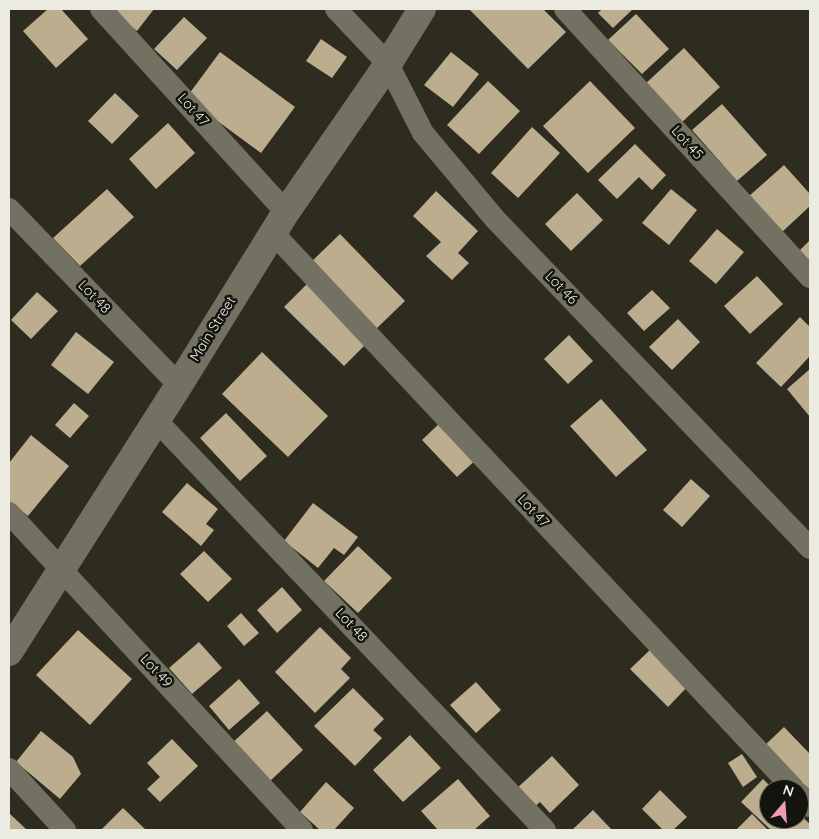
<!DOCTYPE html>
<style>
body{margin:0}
#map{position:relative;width:819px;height:839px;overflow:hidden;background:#2d2c1f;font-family:Quicksand,sans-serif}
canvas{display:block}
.frame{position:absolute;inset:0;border:10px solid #ebebe2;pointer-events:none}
.north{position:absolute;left:759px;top:779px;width:50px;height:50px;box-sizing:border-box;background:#14140e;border:1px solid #6a6a63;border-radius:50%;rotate:18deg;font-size:14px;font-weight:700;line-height:20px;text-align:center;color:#ebebe2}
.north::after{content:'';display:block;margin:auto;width:18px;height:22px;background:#ef9ab8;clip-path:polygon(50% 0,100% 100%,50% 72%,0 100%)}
</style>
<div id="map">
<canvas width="819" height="839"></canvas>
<div class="frame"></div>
<div class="north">N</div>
</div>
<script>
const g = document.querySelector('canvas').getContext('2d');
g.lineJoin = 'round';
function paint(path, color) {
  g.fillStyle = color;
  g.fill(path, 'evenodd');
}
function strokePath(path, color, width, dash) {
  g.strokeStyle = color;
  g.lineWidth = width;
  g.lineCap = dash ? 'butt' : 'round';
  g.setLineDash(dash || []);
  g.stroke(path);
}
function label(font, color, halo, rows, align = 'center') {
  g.font = font + ' Quicksand,sans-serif';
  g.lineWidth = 5;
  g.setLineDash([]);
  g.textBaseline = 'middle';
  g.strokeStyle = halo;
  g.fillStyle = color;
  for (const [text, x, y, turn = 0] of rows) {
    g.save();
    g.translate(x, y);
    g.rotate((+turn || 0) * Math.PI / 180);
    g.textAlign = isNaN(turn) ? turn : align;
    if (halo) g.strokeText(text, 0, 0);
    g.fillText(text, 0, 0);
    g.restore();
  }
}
const building = new Path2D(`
 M48 9H61L88 39 56 68 23 31Z
 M108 9H154L137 31Z
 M469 9H543L566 32 528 69Z
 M602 9H633L613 28 598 13Z
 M636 14 669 49 642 74 608 40Z
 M184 17 207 38 177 70 154 49Z
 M321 39 347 57 332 78 306 61Z
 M684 48 720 87 680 124 644 85Z
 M220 52 295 107 261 153 186 98Z
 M451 52 479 74 453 107 424 85Z
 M488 81 520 111 479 154 447 125Z
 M590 81 635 128 588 173 543 126Z
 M115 93 139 116 112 144 88 121Z
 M722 104 767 155 737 181 692 130Z
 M168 123 195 153 156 189 129 159Z
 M532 127 560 153 518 198 491 173Z
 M635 144 666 175 652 190 639 177 617 199 598 180Z
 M784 165 810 194V206L781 233 748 197Z
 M107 189 134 217 80 266 53 238Z
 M671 189 697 210 669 245 642 223Z
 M436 191 478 231 458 253 469 263 452 280 426 256 441 242 413 216Z
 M577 193 603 220 571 251 545 224Z
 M717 229 744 252 716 284 689 261Z
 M340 234 405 301 375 330 309 264Z
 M810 240V262L799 251Z
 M757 276 783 304 750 334 724 306Z
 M308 283 368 342 344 366 284 307Z
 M652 290 670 308 644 331 627 313Z
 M37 292 58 311 31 339 11 320Z
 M800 317 810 327V356L781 387 756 363Z
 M678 319 700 342 672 370 649 347Z
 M76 332 114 362 88 394 51 365Z
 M569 335 593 361 568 384 544 359Z
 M262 352 328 416 288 457 222 394Z
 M810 369V417L787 389Z
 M601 399 647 450 616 477 570 426Z
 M74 403 89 416 70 438 55 425Z
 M226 413 267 456 240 481 200 438Z
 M444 419 479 457 457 477 422 440Z
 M31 435 69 466 28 516 9 501V463Z
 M691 479 710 496 682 527 663 510Z
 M187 483 218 509 206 524 214 530 201 546 162 512Z
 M313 503 358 537 344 555 334 548 318 568 284 541Z
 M358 546 392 578 358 613 324 581Z
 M204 551 232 579 208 602 180 574Z
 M282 587 302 610 277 633 257 610Z
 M241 613 259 633 244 646 227 626Z
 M320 627 351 658 341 669 350 678 315 713 275 672Z
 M78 630 132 679 90 725 36 675Z
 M199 642 222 668 192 694 169 668Z
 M653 647 690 684 668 707 630 669Z
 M239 679 260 703 229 730 209 706Z
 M476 682 501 710 476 733 450 705Z
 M353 688 384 719 373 730 382 738 355 766 314 726Z
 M267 711 303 750 268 783 231 744Z
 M784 727 810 754V794L761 749Z
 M41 731 73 757 81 774 60 799 16 762Z
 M410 735 441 768 403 802 373 770Z
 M172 739 198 766 160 802 147 789 160 777 147 763Z
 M742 754 757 777 743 787 728 763Z
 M552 756 579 785 550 813 540 802 534 807 516 789Z
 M458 779 490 816 474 830H438L421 811Z
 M763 779 773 789H769V819H799V814L810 824V830H771L741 802Z
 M326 782 354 808 334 830H320L300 812Z
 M660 790 687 817 673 830H663L642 809Z
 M123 808 146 830H101Z
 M593 810 612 830H572Z
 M9 813 27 830H9Z
 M752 814 768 830H736Z`);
const minor = new Path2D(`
 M101 9 286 212
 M336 9 388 64 423 133 495 219 810 548
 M565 9 810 277
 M9 209 179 385
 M273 233 794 789
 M157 421 545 830
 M9 513 302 830
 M9 769 65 830
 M799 794 810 806`);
const tertiary = new Path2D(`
 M9 652 179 385 286 212 388 64 422 9`);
const streetNames = [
 ["Lot 47",193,110,48],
 ["Lot 45",687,143,48],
 ["Lot 46",561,288,46],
 ["Lot 48",94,297,46],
 ["Main Street",213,329,-58],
 ["Lot 47",533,511,47],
 ["Lot 48",351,625,47],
 ["Lot 49",156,671,47]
];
paint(building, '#bdad8f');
strokePath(minor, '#727162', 22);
strokePath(tertiary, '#727162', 28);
label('14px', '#ebebe2', '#14140e', streetNames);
</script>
